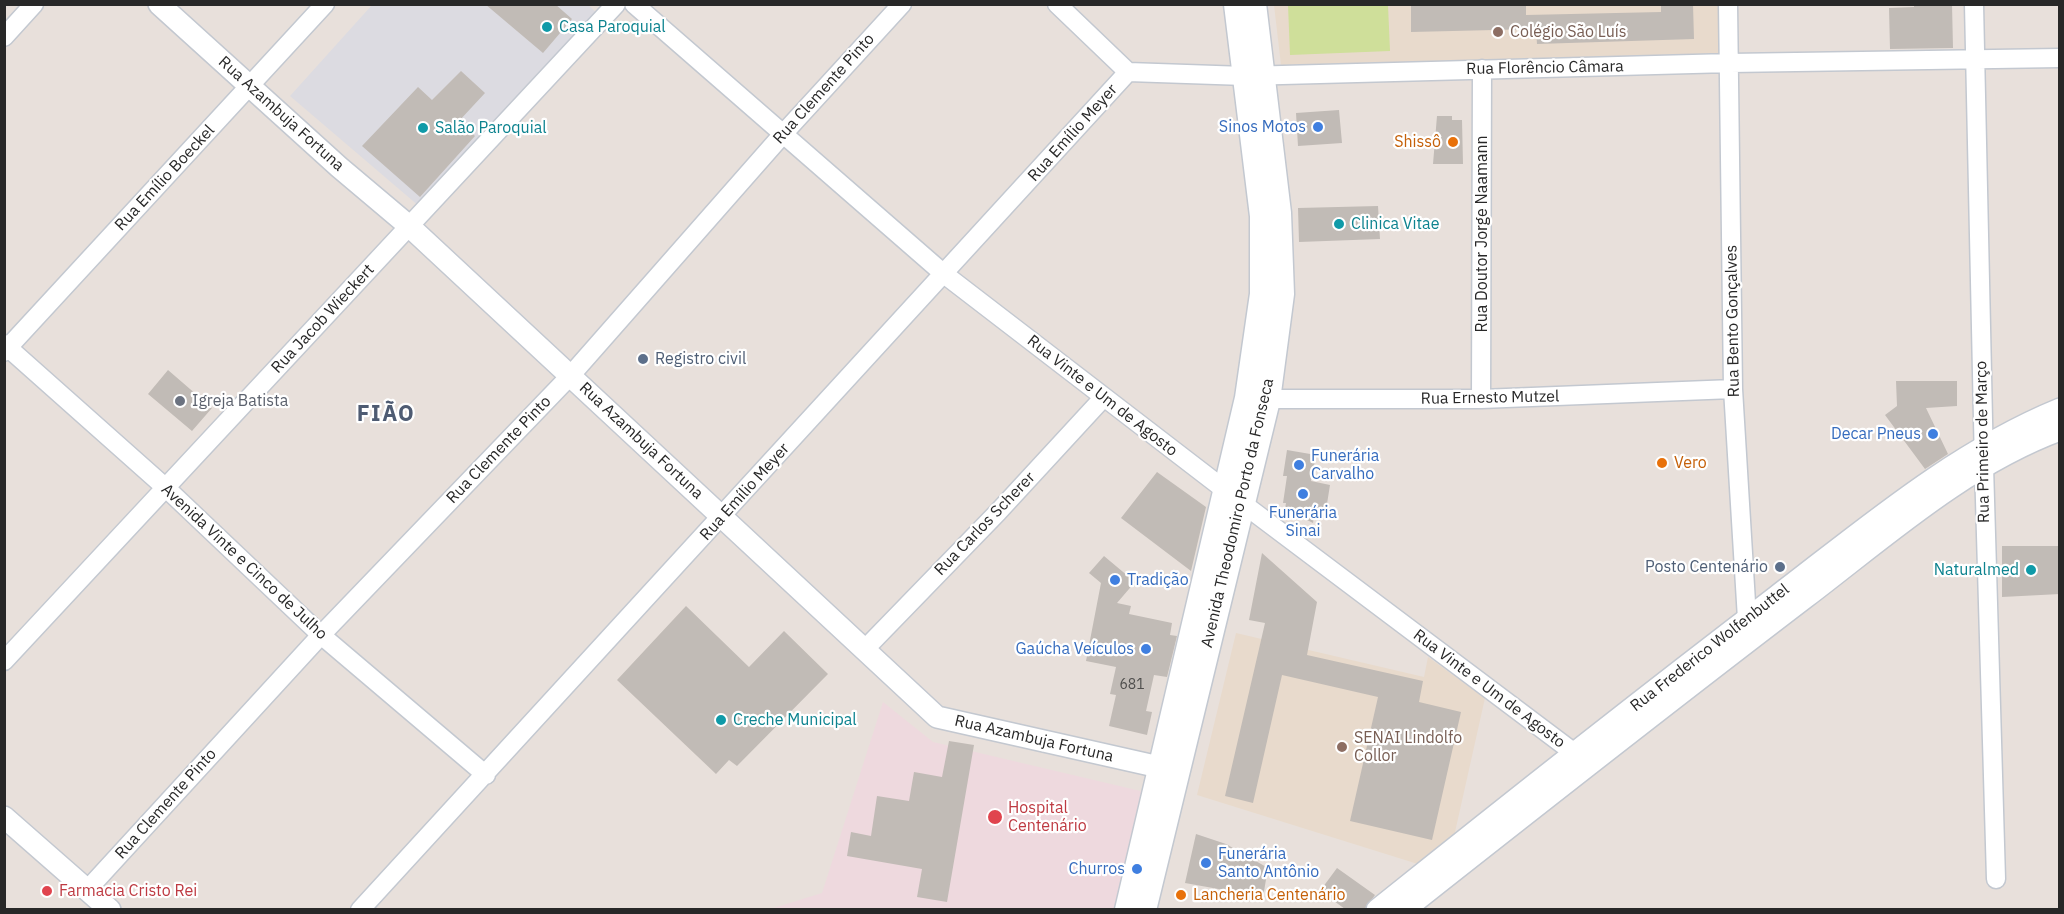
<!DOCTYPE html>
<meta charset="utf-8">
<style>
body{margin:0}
#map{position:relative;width:2064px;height:914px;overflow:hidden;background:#e8e0db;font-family:"IBM Plex Sans",sans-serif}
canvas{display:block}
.frame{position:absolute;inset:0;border:6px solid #282828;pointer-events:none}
</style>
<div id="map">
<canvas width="2064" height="914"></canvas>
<div class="frame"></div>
</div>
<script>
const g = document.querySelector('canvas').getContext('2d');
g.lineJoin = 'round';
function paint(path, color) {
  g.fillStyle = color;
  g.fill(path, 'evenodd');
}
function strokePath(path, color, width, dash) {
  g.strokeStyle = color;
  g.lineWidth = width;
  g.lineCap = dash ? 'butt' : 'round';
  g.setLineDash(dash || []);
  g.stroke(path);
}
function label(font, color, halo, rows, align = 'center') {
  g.font = font + ' "IBM Plex Sans",sans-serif';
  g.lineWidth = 4.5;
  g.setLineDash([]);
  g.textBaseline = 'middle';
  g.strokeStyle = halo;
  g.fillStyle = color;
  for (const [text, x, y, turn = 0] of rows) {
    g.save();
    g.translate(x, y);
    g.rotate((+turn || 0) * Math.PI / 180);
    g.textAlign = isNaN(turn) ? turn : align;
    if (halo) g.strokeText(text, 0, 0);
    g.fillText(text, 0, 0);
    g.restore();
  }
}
const industrial = new Path2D(`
 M587 4 599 15 420 207 290 96 372 5Z`);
const education = new Path2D(`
 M1274 5H1719L1720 60 1281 65Z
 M1236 633 1424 677 1428 657 1485 698 1453 841 1421 865 1197 795Z`);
const medical = new Path2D(`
 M883 702 933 742 1149 793 1122 909 767 910 822 893Z`);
const pitch = new Path2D(`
 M1288 5H1388L1390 51 1290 55Z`);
const building = new Path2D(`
 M485 4H555L572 19 543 53Z
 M1411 4H1526V15L1661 12V4H1693L1694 39 1537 44 1536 29 1411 32Z
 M1914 4H1952L1953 48 1890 49 1889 8 1914 7Z
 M461 71 485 93 459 121 475 136 420 197 362 146 418 87 432 100Z
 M1339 110 1342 143 1298 146 1296 113Z
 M1437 116H1452V120H1462L1463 164H1433Z
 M1378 206 1380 239 1299 242 1298 208Z
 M168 370 212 408 192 431 148 394Z
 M1896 381H1957V406L1926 408 1948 454 1925 469 1885 415 1897 406Z
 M1287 450 1316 455 1311 481 1330 485 1326 510 1316 508 1313 523 1285 509 1286 503H1283L1287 476H1283Z
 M1157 472 1206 507 1191 571 1121 518Z
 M2002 546H2060V594L2002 597Z
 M1262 553 1317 602 1307 655 1423 681 1419 702 1461 712 1432 840 1350 821 1378 697 1282 675 1253 803 1225 796 1265 623 1249 620Z
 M1104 556 1135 582 1117 603 1131 606 1129 614 1172 623 1170 635 1177 636 1167 677 1154 675 1146 711 1152 712 1147 735 1109 726 1116 695 1110 694 1116 667 1086 661 1101 583 1089 573Z
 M686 606 749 667 784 631 828 674 737 766 729 760 716 774 617 680Z
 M949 741 974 745 947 902 917 897 922 869 847 856 851 832 871 836 877 796 909 801 914 772 942 777Z
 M1196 834 1226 844 1268 868 1263 897 1185 883Z
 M1337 868 1375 895 1365 909H1345L1320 891Z`);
const minor = new Path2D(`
 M634 4 944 274 1242 503 1585 761
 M1057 4 1128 72 1245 76 1730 63 2060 58
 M1728 4 1733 389 1747 619 1750 629
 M1974 4 1984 466 1996 879
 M4 37 34 4
 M4 344 166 488 321 635 486 775
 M4 352 325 4
 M1258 399H1481L1733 389
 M1481 399 1482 69
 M865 649 998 512 1104 397
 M4 661 616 4
 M88 889 321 635 571 375 783 134 902 4
 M360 910 1128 72`);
const tertiary = new Path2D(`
 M159 4 339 167 409 226 937 717 1177 771
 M4 817 110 910
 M1377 910C1509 804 1642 699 1777 596 1866 528 1955 452 2060 409
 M1404 910C1537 805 1671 700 1806 597 1885 537 1965 465 2060 430`);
const secondary = new Path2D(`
 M1127 910 1247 398 1262 294V216L1236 4
 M1144 910 1268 400 1282 294 1279 213 1254 4`);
const markers = [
 [547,27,6,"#0f9aa8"],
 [1498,32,6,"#8d6e63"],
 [1318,127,6,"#3f7fe0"],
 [423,128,6,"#0f9aa8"],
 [1453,142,6,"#e8710a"],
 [1339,224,6,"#0f9aa8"],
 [643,359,6,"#5c6f8a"],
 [180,401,6,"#6b7280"],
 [1933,434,6,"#3f7fe0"],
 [1662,463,6,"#e8710a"],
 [1299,465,6,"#3f7fe0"],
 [1303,494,6,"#3f7fe0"],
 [1780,567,6,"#5c6f8a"],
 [2031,570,6,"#0f9aa8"],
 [1115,580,6,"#3f7fe0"],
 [1146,649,6,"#3f7fe0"],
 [721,720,6,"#0f9aa8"],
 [1342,747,6,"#8d6e63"],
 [995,817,8,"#e0444e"],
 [1206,863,6,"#3f7fe0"],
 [1137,869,6,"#3f7fe0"],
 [47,891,6,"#e0444e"],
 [1181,895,6,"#e8710a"]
];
const numberNames = [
 ["681",1132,685]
];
const cultureNames = [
 ["Casa Paroquial",559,27],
 ["Salão Paroquial",435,128],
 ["Clinica Vitae",1351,224],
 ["Naturalmed",2019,570,"right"],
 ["Creche Municipal",733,720]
];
const educationNames = [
 ["Colégio São Luís",1510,32],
 ["SENAI Lindolfo",1354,738],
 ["Collor",1354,756]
];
const streetNames = [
 ["Rua Florêncio Câmara",1545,68,-1],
 ["Rua Clemente Pinto",824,89,-48],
 ["Rua Azambuja Fortuna",281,114,42],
 ["Rua Emílio Meyer",1073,133,-48],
 ["Rua Emílio Boeckel",165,178,-47],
 ["Rua Doutor Jorge Naamann",1482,234,-90],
 ["Rua Jacob Wieckert",323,319,-47],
 ["Rua Bento Gonçalves",1733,321,-91],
 ["Rua Vinte e Um de Agosto",1102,396,38],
 ["Rua Ernesto Mutzel",1490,398,-1],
 ["Rua Azambuja Fortuna",641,441,43],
 ["Rua Primeiro de Março",1983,442,-91],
 ["Rua Clemente Pinto",499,450,-46],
 ["Rua Emílio Meyer",745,492,-48],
 ["Avenida Theodomiro Porto da Fonseca",1238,513,-77],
 ["Rua Carlos Scherer",985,524,-46],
 ["Avenida Vinte e Cinco de Julho",244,562,43],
 ["Rua Frederico Wolfenbuttel",1710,648,-38],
 ["Rua Vinte e Um de Agosto",1489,689,37],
 ["Rua Azambuja Fortuna",1034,739,13],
 ["Rua Clemente Pinto",166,804,-48]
];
const shopNames = [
 ["Sinos Motos",1306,127],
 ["Decar Pneus",1921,434],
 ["Funerária",1311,456,"left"],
 ["Carvalho",1311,474,"left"],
 ["Funerária",1303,513,"center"],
 ["Sinai",1303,531,"center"],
 ["Tradição",1127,580,"left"],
 ["Gaúcha Veículos",1134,649],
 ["Funerária",1218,854,"left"],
 ["Santo Antônio",1218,872,"left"],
 ["Churros",1125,869]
];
const foodNames = [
 ["Shissô",1441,142,"right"],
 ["Vero",1674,463],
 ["Lancheria Centenário",1193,895]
];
const serviceNames = [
 ["Registro civil",655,359],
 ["Posto Centenário",1768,567,"right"]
];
const worshipNames = [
 ["Igreja Batista",192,401]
];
const healthNames = [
 ["Hospital",1008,808],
 ["Centenário",1008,826],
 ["Farmacia Cristo Rei",59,891]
];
const districtNames = [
 ["FIÃO",386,415]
];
paint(industrial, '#dcdbe1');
paint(education, '#e8dacc');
paint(medical, '#eed9de');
paint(pitch, '#cfdf9a');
paint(building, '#c1bbb6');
strokePath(minor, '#c3c8d0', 21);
strokePath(tertiary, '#c3c8d0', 24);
strokePath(secondary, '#c3c8d0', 27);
strokePath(minor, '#fff', 18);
strokePath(tertiary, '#fff', 21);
strokePath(secondary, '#fff', 24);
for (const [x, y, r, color] of markers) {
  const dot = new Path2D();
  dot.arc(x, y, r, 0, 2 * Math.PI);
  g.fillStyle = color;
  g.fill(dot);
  strokePath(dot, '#fff', 2);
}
label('14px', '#4e4d4c', null, numberNames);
label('16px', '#0d838f', '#fff', cultureNames, 'left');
label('16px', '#785e54', '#fff', educationNames, 'left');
label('16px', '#282828', '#fff', streetNames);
label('16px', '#366cbe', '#fff', shopNames, 'right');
label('16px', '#c56008', '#fff', foodNames, 'left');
label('16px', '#4e5e75', '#fff', serviceNames, 'left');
label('16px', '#5b616d', '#fff', worshipNames, 'left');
label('16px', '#be3a42', '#fff', healthNames, 'left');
g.letterSpacing = '1.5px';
label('bold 22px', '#4e5b72', '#fff', districtNames);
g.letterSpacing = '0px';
</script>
